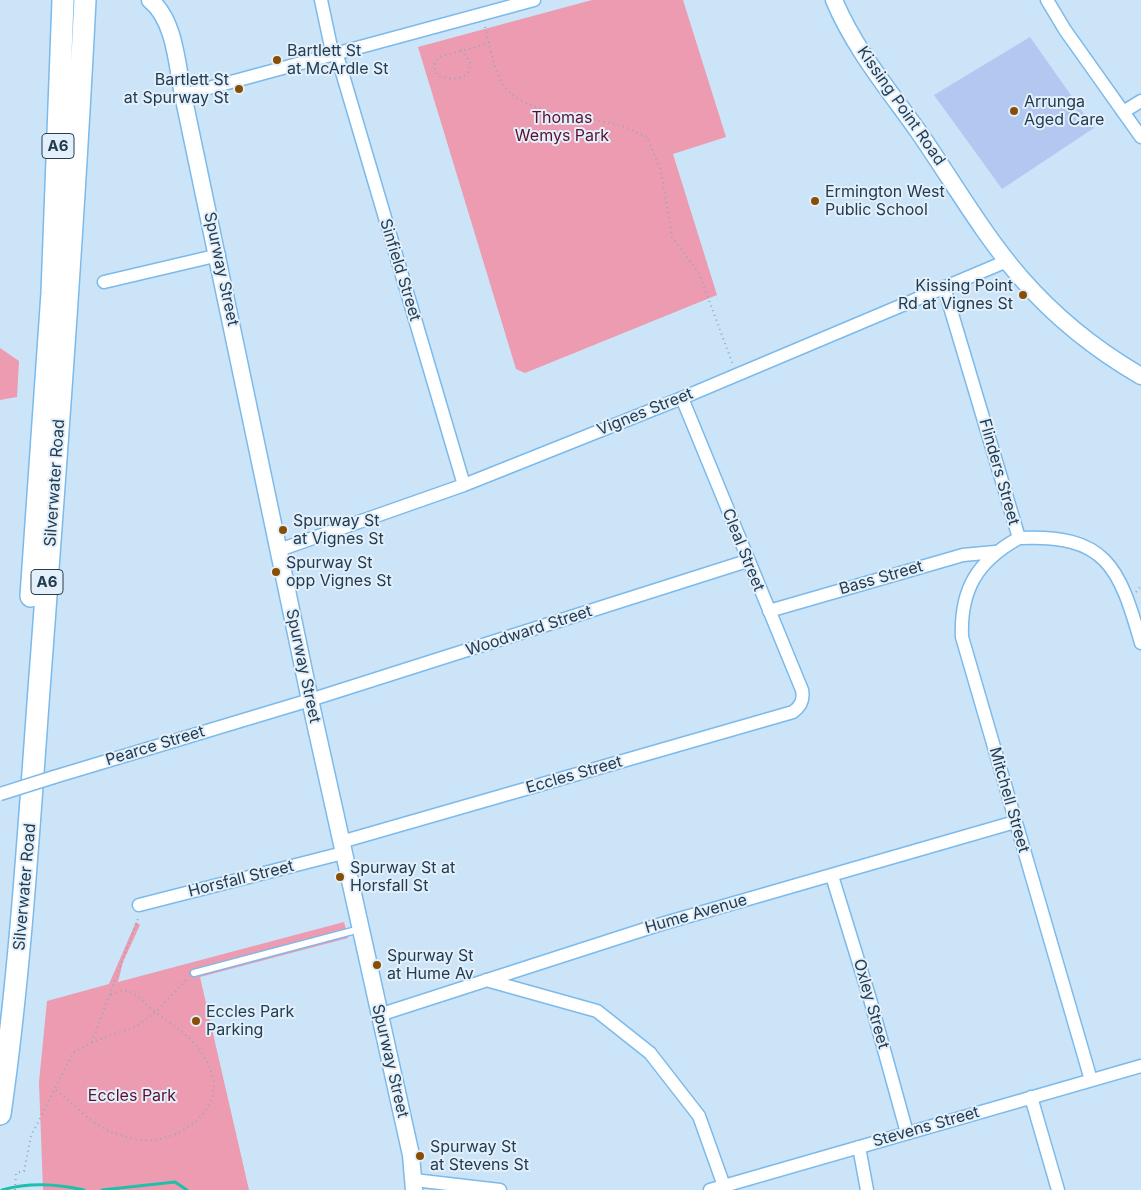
<!DOCTYPE html>
<style>
body{margin:0}
canvas{display:block;background:#cbe4f8}
</style>
<canvas width="1141" height="1190"></canvas>
<script>
const g = document.querySelector('canvas').getContext('2d');
g.lineJoin = 'round';
function paint(path, color) {
  g.fillStyle = color;
  g.fill(path, 'evenodd');
}
function strokePath(path, color, width, dash) {
  g.strokeStyle = color;
  g.lineWidth = width;
  g.lineCap = dash ? 'butt' : 'round';
  g.setLineDash(dash || []);
  g.stroke(path);
}
function label(font, color, halo, rows, align = 'center') {
  g.font = font + ' Inter,sans-serif';
  g.lineWidth = 4;
  g.setLineDash([]);
  g.textBaseline = 'middle';
  g.strokeStyle = halo;
  g.fillStyle = color;
  for (const [text, x, y, turn = 0] of rows) {
    g.save();
    g.translate(x, y);
    g.rotate((+turn || 0) * Math.PI / 180);
    g.textAlign = isNaN(turn) ? turn : align;
    if (halo) g.strokeText(text, 0, 0);
    g.fillText(text, 0, 0);
    g.restore();
  }
}
const green = new Path2D(`
 M592 0H683L726 137 673 154 717 295 525 373 516 369 418 47Z
 M0 348 19 361 17 397 0 400Z
 M136 922 140 925 123 962 118 982 344 922 348 938 200 977 249 1190H43L39 1082 47 1001 109 984Z`);
const stream = new Path2D(`
 M2 1190C30 1182 56 1184 84 1190
 M102 1190 175 1182 187 1190`);
const building = new Path2D(`
 M1030 37 1094 128 1002 189 934 95Z`);
const path = new Path2D(`
 M485 27C489 43 494 72 504 86 525 114 583 117 615 124 626 126 637 133 647 137L661 171 672 237 699 273 733 365
 M461 50 470 62C472 81 449 81 437 75L434 65 439 57C456 52 473 48 489 43
 M1136 592 1141 586
 M92 1042 139 916
 M56 1090C75 1105 90 1124 114 1133 126 1137 141 1142 154 1140 184 1137 223 1108 212 1074 201 1041 180 1031 154 1011 146 1005 140 997 131 992L124 990 109 995
 M15 1190 16 1173 24 1171 31 1136 73 1053 92 1042 137 1026 158 1010 187 979`);
const service = new Path2D(`
 M194 973 360 929`);
const minor = new Path2D(`
 M321 0 331 47 339 62 464 485
 M1047 0 1065 30 1141 137
 M183 95 534 0
 M1123 112 1141 101
 M104 282 219 255
 M944 287 1019 538C1106 534 1119 566 1141 643
 M1019 538C977 561 960 590 962 637L1091 1080
 M279 550 464 485 682 398 1007 261
 M769 611 963 555 995 552
 M54 777 310 700 747 561
 M341 842 793 712C801 706 804 700 802 690L682 398
 M832 876 870 999 907 1133
 M139 905 343 853
 M486 980 597 1011 650 1053 699 1116 724 1186
 M379 1015 658 925 1015 822
 M1031 1097 1058 1190
 M859 1147 867 1190
 M414 1180 500 1190
 M710 1190 1141 1066`);
const tertiary = new Path2D(`
 M150 0C175 20 177 65 183 95L310 700 411 1155 414 1190
 M834 0C854 48 888 89 918 131 952 180 982 233 1021 278 1055 317 1096 350 1141 376`);
const trunk = new Path2D(`
 M31 596 52 293 63 0
 M0 1114C22 960 30 805 42 650 58 434 74 217 85 0`);
const minorBridge = new Path2D(`
 M0 794 54 777`);
const markers = [
 [277,60,5,"#884e05"],
 [239,89,5,"#884e05"],
 [1014,111,5,"#884e05"],
 [815,201,5,"#884e05"],
 [1023,295,5,"#884e05"],
 [283,530,5,"#884e05"],
 [276,572,5,"#884e05"],
 [340,877,5,"#884e05"],
 [377,965,5,"#884e05"],
 [196,1021,5,"#884e05"],
 [420,1156,5,"#884e05"]
];
const shields = [
 [58,146,32],
 [47,582,32]
];
const shieldNames = [
 ["A6",58,146],
 ["A6",47,582]
];
const poiNames = [
 ["Bartlett St",287,51],
 ["at McArdle St",287,69],
 ["Bartlett St",229,80,"right"],
 ["at Spurway St",229,98,"right"],
 ["Arrunga",1024,102],
 ["Aged Care",1024,120],
 ["Ermington West",825,192],
 ["Public School",825,210],
 ["Kissing Point",1013,286,"right"],
 ["Rd at Vignes St",1013,304,"right"],
 ["Spurway St",293,521],
 ["at Vignes St",293,539],
 ["Spurway St",286,563],
 ["opp Vignes St",286,581],
 ["Spurway St at",350,868],
 ["Horsfall St",350,886],
 ["Spurway St",387,956],
 ["at Hume Av",387,974],
 ["Eccles Park",206,1012],
 ["Parking",206,1030],
 ["Spurway St",430,1147],
 ["at Stevens St",430,1165]
];
const streetNames = [
 ["Kissing Point Road",901,106,55],
 ["Spurway Street",221,269,78],
 ["Sinfield Street",400,270,73],
 ["Vignes Street",645,412,-22],
 ["Flinders Street",999,472,74],
 ["Silverwater Road",55,483,-86],
 ["Cleal Street",743,550,68],
 ["Bass Street",881,578,-16],
 ["Woodward Street",529,631,-18],
 ["Spurway Street",303,666,78],
 ["Pearce Street",155,746,-17],
 ["Eccles Street",574,775,-16],
 ["Mitchell Street",1009,800,74],
 ["Horsfall Street",241,879,-14],
 ["Silverwater Road",25,887,-85],
 ["Hume Avenue",696,914,-16],
 ["Oxley Street",871,1004,74],
 ["Spurway Street",390,1061,77],
 ["Stevens Street",926,1127,-16]
];
const parkNames = [
 ["Thomas",562,118],
 ["Wemys Park",562,136],
 ["Eccles Park",132,1096]
];
paint(green, '#ec9bb0');
strokePath(stream, '#22beac', 3);
paint(building, '#b3c8f1');
strokePath(service, '#7bbaeb', 9);
strokePath(minor, '#7bbaeb', 15);
strokePath(tertiary, '#7bbaeb', 19);
strokePath(trunk, '#7bbaeb', 24);
strokePath(path, '#8fa9bd', 2, [1, 4]);
strokePath(service, '#fff', 6);
strokePath(minor, '#fff', 12);
strokePath(tertiary, '#fff', 16);
strokePath(trunk, '#fff', 21);
strokePath(minorBridge, '#7bbaeb', 15, []);
strokePath(minorBridge, '#fff', 12);
for (const [x, y, r, color] of markers) {
  const dot = new Path2D();
  dot.arc(x, y, r, 0, 2 * Math.PI);
  g.fillStyle = color;
  g.fill(dot);
  strokePath(dot, '#e3effa', 2);
}
for (const [x, y, w] of shields) {
  const box = new Path2D();
  box.roundRect(x - w / 2, y - 12.5, w, 25, 4);
  g.fillStyle = '#e3effa';
  g.fill(box);
  strokePath(box, '#223c50', 1);
}
label('bold 15px', '#223c50', null, shieldNames);
label('16px', '#223c50', '#e3effa', poiNames, 'left');
label('16px', '#223c50', '#e3effa', streetNames);
label('16px', '#5c102e', '#e3effa', parkNames);
</script>
